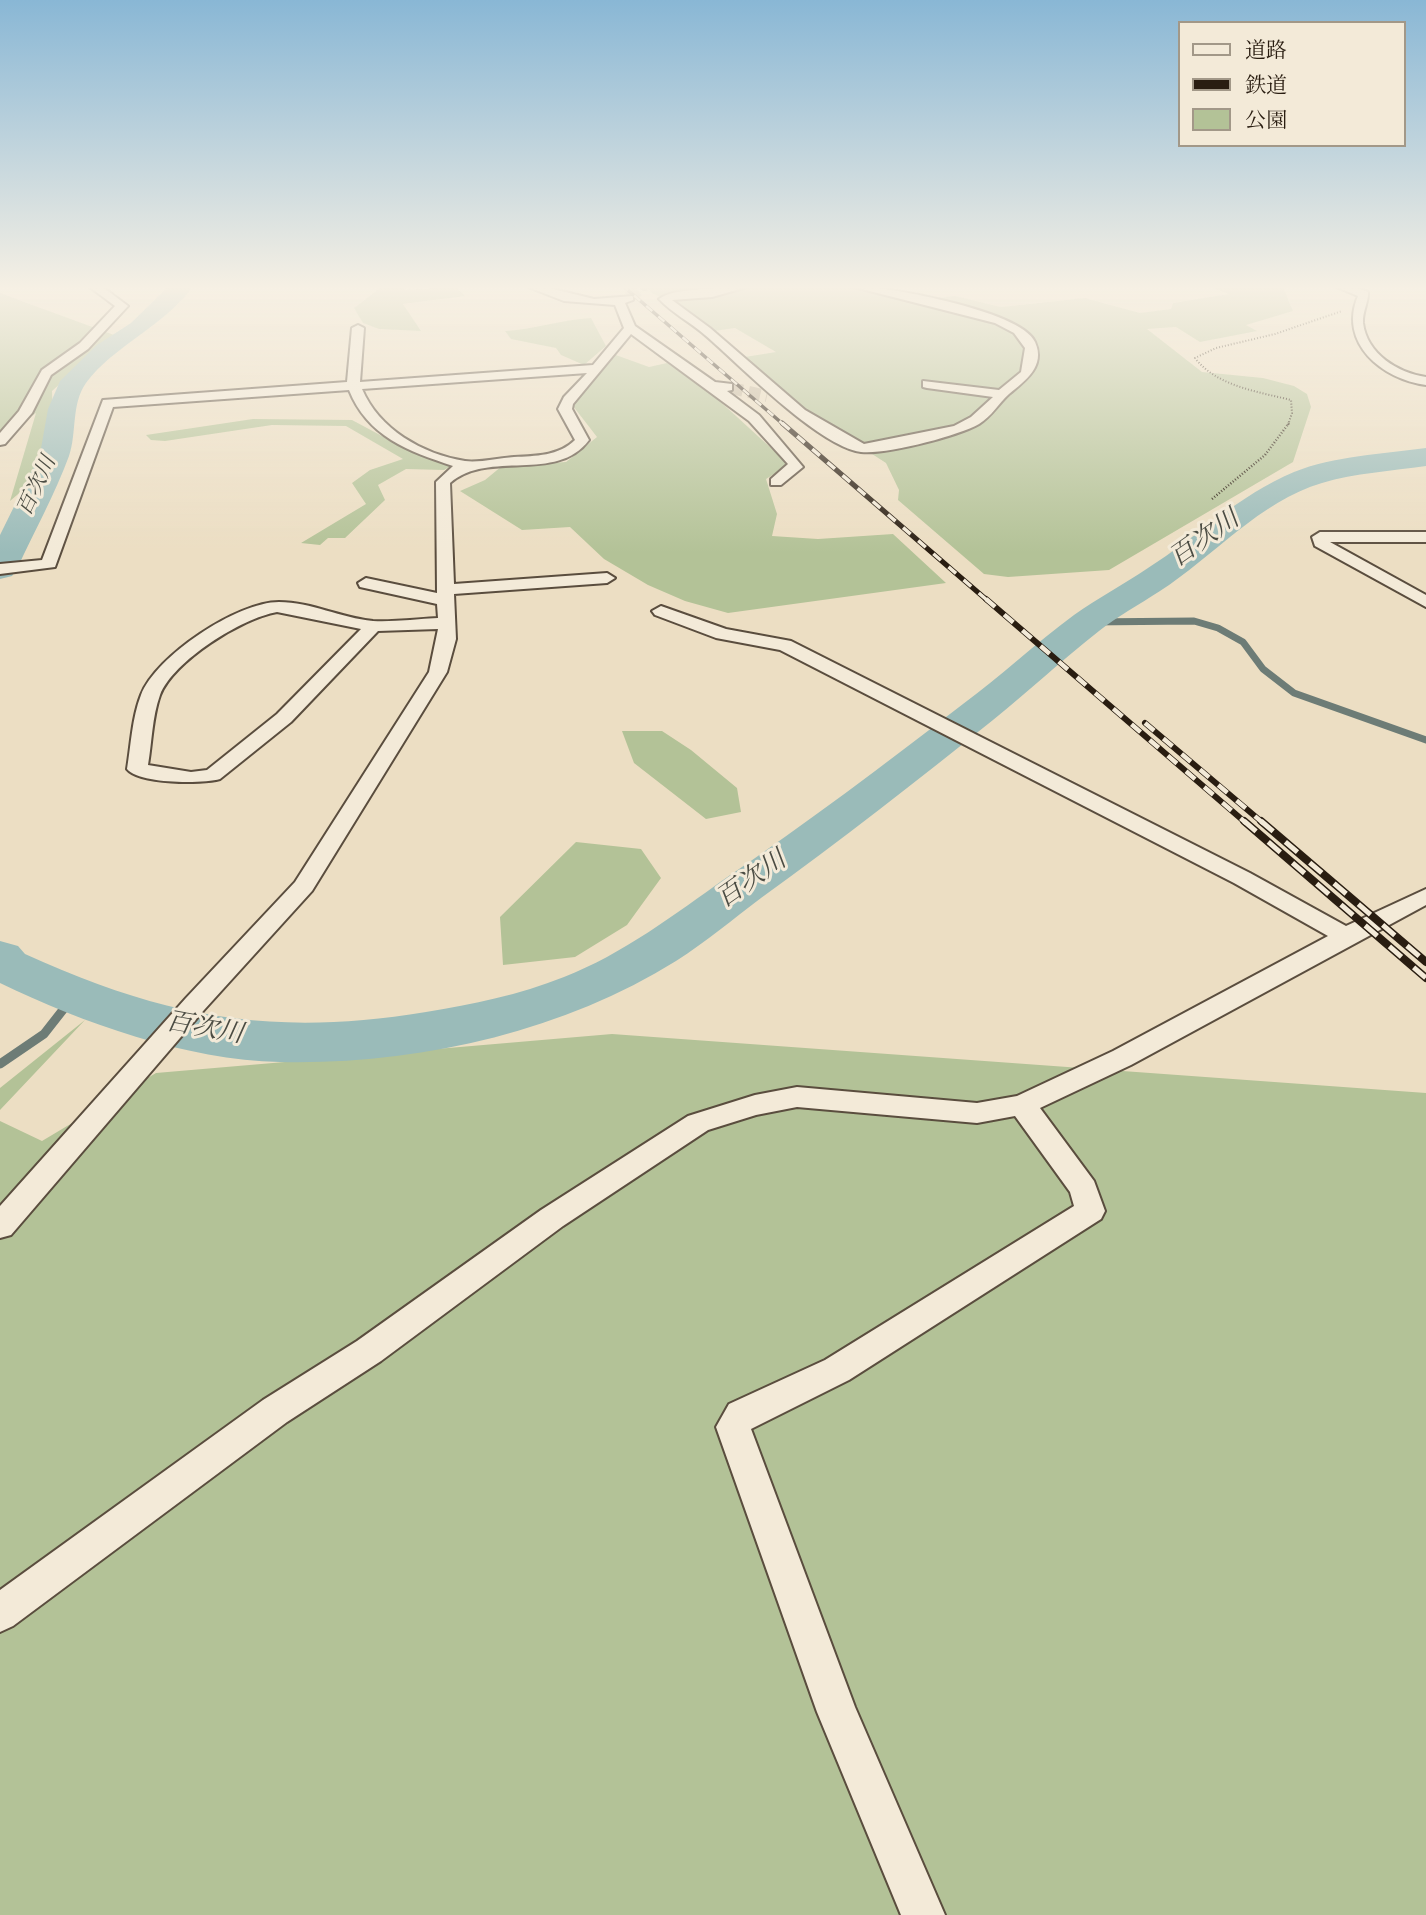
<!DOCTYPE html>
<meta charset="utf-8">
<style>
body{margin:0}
#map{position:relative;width:1426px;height:1915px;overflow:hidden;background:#ecdec3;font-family:"Sorts Mill Goudy","Noto Serif JP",serif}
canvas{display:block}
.legend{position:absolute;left:1178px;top:21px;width:228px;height:126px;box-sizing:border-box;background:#f3ead8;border:2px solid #a29888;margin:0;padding:9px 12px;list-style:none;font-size:21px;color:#291d11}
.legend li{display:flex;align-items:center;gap:14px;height:35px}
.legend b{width:35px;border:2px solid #a29888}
</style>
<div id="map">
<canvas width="1426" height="1915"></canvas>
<ul class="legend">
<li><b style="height:9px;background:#f3ead8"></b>道路</li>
<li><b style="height:9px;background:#291d11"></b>鉄道</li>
<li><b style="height:19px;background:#b3c297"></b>公園</li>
</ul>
</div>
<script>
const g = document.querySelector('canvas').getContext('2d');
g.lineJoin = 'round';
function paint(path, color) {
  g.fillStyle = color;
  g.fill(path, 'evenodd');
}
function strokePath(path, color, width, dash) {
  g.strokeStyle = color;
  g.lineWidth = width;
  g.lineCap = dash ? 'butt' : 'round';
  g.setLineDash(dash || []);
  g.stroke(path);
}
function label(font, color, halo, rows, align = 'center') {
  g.font = font + ' "Sorts Mill Goudy","Noto Serif JP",serif';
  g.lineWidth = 6;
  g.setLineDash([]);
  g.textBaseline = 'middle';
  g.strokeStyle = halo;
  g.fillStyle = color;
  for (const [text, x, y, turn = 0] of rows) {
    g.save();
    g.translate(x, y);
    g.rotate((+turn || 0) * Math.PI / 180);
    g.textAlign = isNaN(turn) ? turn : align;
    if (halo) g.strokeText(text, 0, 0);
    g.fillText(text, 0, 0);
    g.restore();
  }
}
const green = new Path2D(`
 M377 285H403L404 290 455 287 465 296 403 304 421 331 379 329 363 323 354 308 379 289Z
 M651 285H837L910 301 955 296 1001 307 1085 298 1140 313 1171 309 1173 303 1229 294 1207 285H1282L1293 311 1246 325 1257 331 1200 342 1176 327 1147 329 1202 372 1263 378 1294 386 1307 394 1311 407 1293 462 1109 570 1008 577 984 574 898 500 899 490 886 463 790 401 745 357 776 352 735 328 714 331 684 309 652 293 648 288Z
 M0 293 114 335 52 391 53 424 38 477 10 501 36 413 0 438Z
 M591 318 606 346 584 365 561 355 556 348 511 339 505 331C535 329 561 320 591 318Z
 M616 355 649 367 667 363 701 384 783 459 787 466 766 479 777 514 772 536 818 539 893 534 946 583 728 613 685 601 648 585 604 559 570 527 522 530 460 491 485 480 502 466 566 462 597 437 573 406 574 401Z
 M253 419 352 420 410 451 453 465 444 470 406 469 378 485 385 500 345 538H328L320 545 301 543 366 504 352 483 370 470 403 459 346 426 272 425 165 441 151 440 146 435Z
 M622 731H662L691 750 737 788 741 812 706 819 634 763Z
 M576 842 641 849 661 878 627 925 575 957 503 965 500 917Z
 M85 1020 0 1110V1088Z
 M612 1034 1426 1093V1915H0V1121L42 1141 156 1073Z`);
const streamFar1 = new Path2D(`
 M1088 622 1194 621 1218 628 1243 642 1263 669 1294 693 1426 740`);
const stream = new Path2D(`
 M0 1064 44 1034 73 997`);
const river = new Path2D(`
 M170 285H194C165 326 113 346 86 383 71 404 77 433 69 456 55 494 34 532 17 569L12 576 0 579V535L40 454 48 409 60 381 97 345 131 323Z
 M1426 448V466C1392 471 1355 473 1322 483 1260 501 1213 557 1160 591 1140 604 1118 616 1099 631 1063 659 1029 691 993 720 917 781 840 841 761 898 733 919 706 942 676 961 560 1033 416 1065 280 1062 186 1060 83 1023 0 983V941L18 946 25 954C165 1018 273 1037 426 1012 473 1004 519 995 564 977 623 954 675 914 726 878 807 823 885 764 963 704 1001 676 1036 643 1074 615 1098 598 1124 584 1148 568 1197 537 1239 495 1294 472 1334 456 1383 454 1426 448Z`);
const minorTunnel = new Path2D(`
 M629 298 644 286
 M731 388 767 396`);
const pathFar1 = new Path2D(`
 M1288 425 1292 413 1291 400C1259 392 1216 386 1195 358L1216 348 1275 334 1342 311`);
const path = new Path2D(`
 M1212 499 1265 455 1289 423`);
const minor = new Path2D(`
 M87 285H100L128 306 88 349 51 375 32 413 5 444 0 445V433L19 411 42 370 80 343 115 306Z
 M523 285H537L594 299 633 296V300L625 303 635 326 715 382 732 384V390L727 391 759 415 803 467 781 485H771V479L788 464 749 421 631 334 573 404 572 409 589 440C556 484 489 449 450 483L454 584 607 573 615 578 607 583 454 594 456 639 447 672 312 891 204 1010 11 1235 0 1238V1206L186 998 295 882 429 672 438 629 378 631 291 722 220 779C202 784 139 784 127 769 131 745 132 718 141 695 156 656 237 602 279 602 311 602 341 618 373 621 394 622 417 619 438 618L437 604 360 587 358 583 366 578 437 593 436 482 453 466C408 451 368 437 349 390L113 407 55 567 0 574V564L42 560 103 400 347 382 352 328 358 325 364 328 360 382 593 365 624 328 615 305 564 301ZM587 373 564 397 558 409 575 440C559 456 535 456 514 457 499 458 479 463 465 461 422 454 379 429 362 389ZM277 612 361 629 277 714 207 770 191 772 148 765C152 742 152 717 160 695 173 661 242 618 277 612Z
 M639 285H650L644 289Z
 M734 285H754L712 297 672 300 710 328 805 410 864 444 954 426 971 417 993 397 927 388 923 387V381L999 390 1021 372 1025 348 1014 333 995 323 846 285C880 285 1021 310 1035 342 1046 366 1025 381 1009 394 998 404 992 416 979 424 958 436 885 455 861 452 818 446 739 364 705 335 690 322 672 313 659 299 675 287 712 291 734 285Z
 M1332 285H1349L1368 292C1369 301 1362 312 1363 323 1367 354 1398 373 1426 377V385C1382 379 1338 343 1358 296Z
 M1320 532H1426V542H1330L1426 595V607L1315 546 1312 537Z
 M661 606 726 629 791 641 1250 873 1346 926 1426 889V905L1131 1065 1040 1108 1094 1181 1105 1211 1101 1219 849 1380 751 1429 855 1707 945 1915H901L817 1712 716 1427 729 1404 825 1360 1074 1206 1070 1192 1015 1116 977 1123 797 1107 756 1115 708 1130 563 1226 381 1361 287 1422 13 1626 0 1632V1590L263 1400 357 1341 541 1210 688 1116 755 1095 797 1087 977 1103 1017 1096 1113 1051 1328 936 1234 883 780 650 716 638 655 615 652 611Z`);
const railFar3 = new Path2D(`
 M622 285 784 425`);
const railFar2 = new Path2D(`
 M782 423 988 601`);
const railFar1 = new Path2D(`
 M986 599 1246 823
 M1145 723 1263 823`);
const rail = new Path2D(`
 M1244 821 1426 978
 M1261 821 1426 962`);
const farWaternames = [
 ["百次川",39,487,-65]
];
const waterNames = [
 ["百次川",1206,541,-35],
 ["百次川",753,882,-35],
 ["百次川",204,1031,10]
];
paint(green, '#b3c297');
strokePath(streamFar1, '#6d7c76', 7);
strokePath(stream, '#6d7c76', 9);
paint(river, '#9abbb9');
strokePath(minorTunnel, '#c5b79f', 12, [12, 6]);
strokePath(minor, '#5a4d3e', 4);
strokePath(pathFar1, '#291d11', 2, [1, 2]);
strokePath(path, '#291d11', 2.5, [1, 2]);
paint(minor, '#f3ead8');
strokePath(railFar3, '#291d11', 3.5);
strokePath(railFar2, '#291d11', 5);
strokePath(railFar1, '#291d11', 6);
strokePath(rail, '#291d11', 8);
strokePath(railFar3, '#f3ead8', 2.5, [8]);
strokePath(railFar2, '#f3ead8', 3.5, [10]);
strokePath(railFar1, '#f3ead8', 4.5, [12]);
strokePath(rail, '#f3ead8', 5, [16]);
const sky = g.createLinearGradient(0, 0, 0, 553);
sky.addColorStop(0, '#89b7d5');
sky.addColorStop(0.52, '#f6f0e4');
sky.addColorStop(1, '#f6f0e400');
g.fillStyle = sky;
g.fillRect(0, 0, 1426, 553);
label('italic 21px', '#4b4c43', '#f3ead8', farWaternames);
label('italic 26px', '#4b4c43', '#f3ead8', waterNames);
</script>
